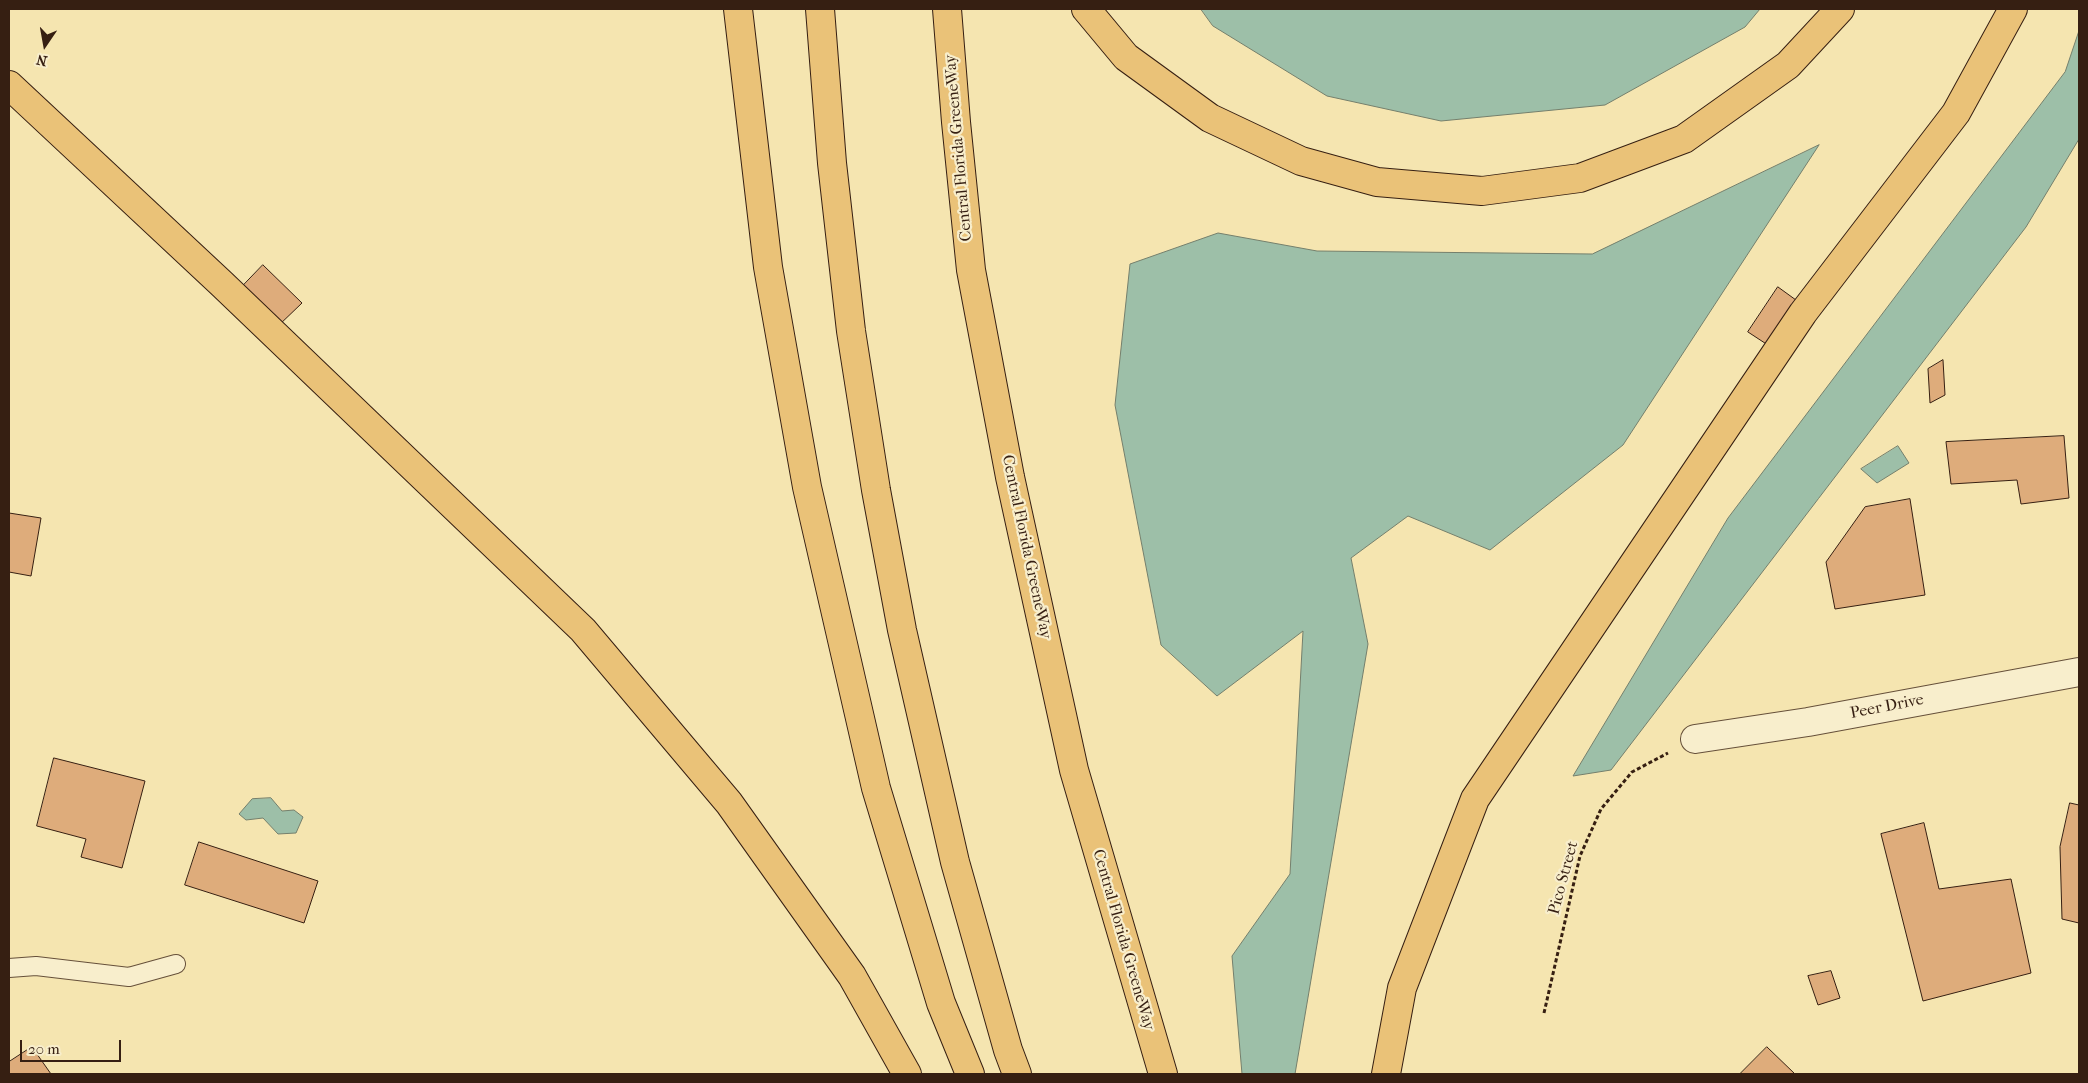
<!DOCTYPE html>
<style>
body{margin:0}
#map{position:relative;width:2088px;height:1083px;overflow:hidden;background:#f5e5b0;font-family:"IM FELL French Canon",serif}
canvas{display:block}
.frame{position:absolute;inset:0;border:10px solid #361f12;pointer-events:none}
.north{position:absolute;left:20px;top:20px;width:50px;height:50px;-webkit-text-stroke:4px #f8eecc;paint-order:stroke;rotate:192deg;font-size:14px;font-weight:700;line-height:20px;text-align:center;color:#361f12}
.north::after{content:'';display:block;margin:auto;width:18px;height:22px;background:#361f12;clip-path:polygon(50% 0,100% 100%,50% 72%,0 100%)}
.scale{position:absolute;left:20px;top:1040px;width:101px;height:22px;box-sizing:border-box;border:2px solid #361f12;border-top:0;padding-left:6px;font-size:15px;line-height:18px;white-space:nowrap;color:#361f12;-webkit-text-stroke:4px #f8eecc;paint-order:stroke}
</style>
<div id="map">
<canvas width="2088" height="1083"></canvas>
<div class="frame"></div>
<div class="north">N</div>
<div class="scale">20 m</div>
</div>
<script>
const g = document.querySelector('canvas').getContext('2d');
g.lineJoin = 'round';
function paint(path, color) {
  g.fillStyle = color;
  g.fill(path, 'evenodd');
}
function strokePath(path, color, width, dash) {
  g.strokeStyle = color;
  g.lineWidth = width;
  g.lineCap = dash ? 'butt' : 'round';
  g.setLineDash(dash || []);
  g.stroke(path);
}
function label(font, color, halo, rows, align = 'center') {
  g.font = font + ' "IM FELL French Canon",serif';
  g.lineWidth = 4.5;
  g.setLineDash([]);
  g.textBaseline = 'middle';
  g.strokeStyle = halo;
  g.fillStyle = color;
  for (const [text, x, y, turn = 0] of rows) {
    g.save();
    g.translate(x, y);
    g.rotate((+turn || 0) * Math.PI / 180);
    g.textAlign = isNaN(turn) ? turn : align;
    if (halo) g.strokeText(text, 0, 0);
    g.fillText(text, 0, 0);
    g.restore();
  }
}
const water = new Path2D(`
 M1201 9H1760L1745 27 1605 105 1441 121 1327 96 1213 26Z
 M2079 31V139L2026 227 1611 770 1573 776 1728 518 2065 72Z
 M1819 145 1623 445 1490 550 1408 516 1351 558 1368 644 1295 1074H1242L1232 956 1290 874 1303 631 1217 696 1161 645 1115 405 1130 264 1218 233 1317 251 1592 254Z
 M1898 446 1909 463 1877 483 1861 469Z
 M271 798 282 811 294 810 303 817 296 833 278 834 263 818 246 820 239 814 252 799Z`);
const building = new Path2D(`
 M263 265 302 303 277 327 240 289Z
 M1778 287 1807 308 1777 351 1748 332Z
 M1943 360 1945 395 1930 403 1928 369Z
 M2064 436 2069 498 2021 504 2017 480 1951 484 1946 442Z
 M1910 499 1925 595 1835 609 1826 562 1865 507Z
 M9 513 41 518 31 576 9 572Z
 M54 758 145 781 122 868 81 857 86 839 37 826Z
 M2070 803 2079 805V923L2062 919 2060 847Z
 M1924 823 1939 889 2011 879 2031 973 1923 1001 1881 834Z
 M199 842 318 881 304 923 185 885Z
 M1831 971 1840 998 1818 1005 1808 976Z
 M32 1047 51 1074H9V1062Z
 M1767 1047 1795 1074H1740Z`);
const path = new Path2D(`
 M1544 1013 1580 856 1601 809 1632 772 1668 753`);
const lane = new Path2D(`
 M9 968 36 966 129 977 176 964`);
const street = new Path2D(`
 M1695 739 1808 722 2079 672`);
const highway = new Path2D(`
 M738 9 768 267 807 487 876 788 941 1003 970 1074
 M820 9 832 163 851 331 876 490 902 630 955 862 1008 1050 1017 1074
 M947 9 956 122 971 270 1010 477 1074 770 1163 1074
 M1086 9 1126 57 1210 118 1301 161 1377 182 1482 191 1580 178 1684 139 1788 65 1840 9
 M9 85 222 284 583 630 729 803 852 976 907 1074
 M1386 1074 1402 988 1475 799 1803 313 1956 113 2013 9`);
const streetNames = [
 ["Central Florida GreeneWay",959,148,-95],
 ["Central Florida GreeneWay",1026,547,78],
 ["Peer Drive",1887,707,-11],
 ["Pico Street",1564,878,-75],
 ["Central Florida GreeneWay",1123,940,74]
];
paint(water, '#9dbfa8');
strokePath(water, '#747f6c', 1);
paint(building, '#deac7b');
strokePath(building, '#361f12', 1);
strokePath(lane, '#66503a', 20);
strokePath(street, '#66503a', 30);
strokePath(highway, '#361f12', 30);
strokePath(path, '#361f12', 3, [4, 2.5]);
strokePath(lane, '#f8eecc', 18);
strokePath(street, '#f8eecc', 28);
strokePath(highway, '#eac278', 28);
label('16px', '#361f12', '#f8eecc', streetNames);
</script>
